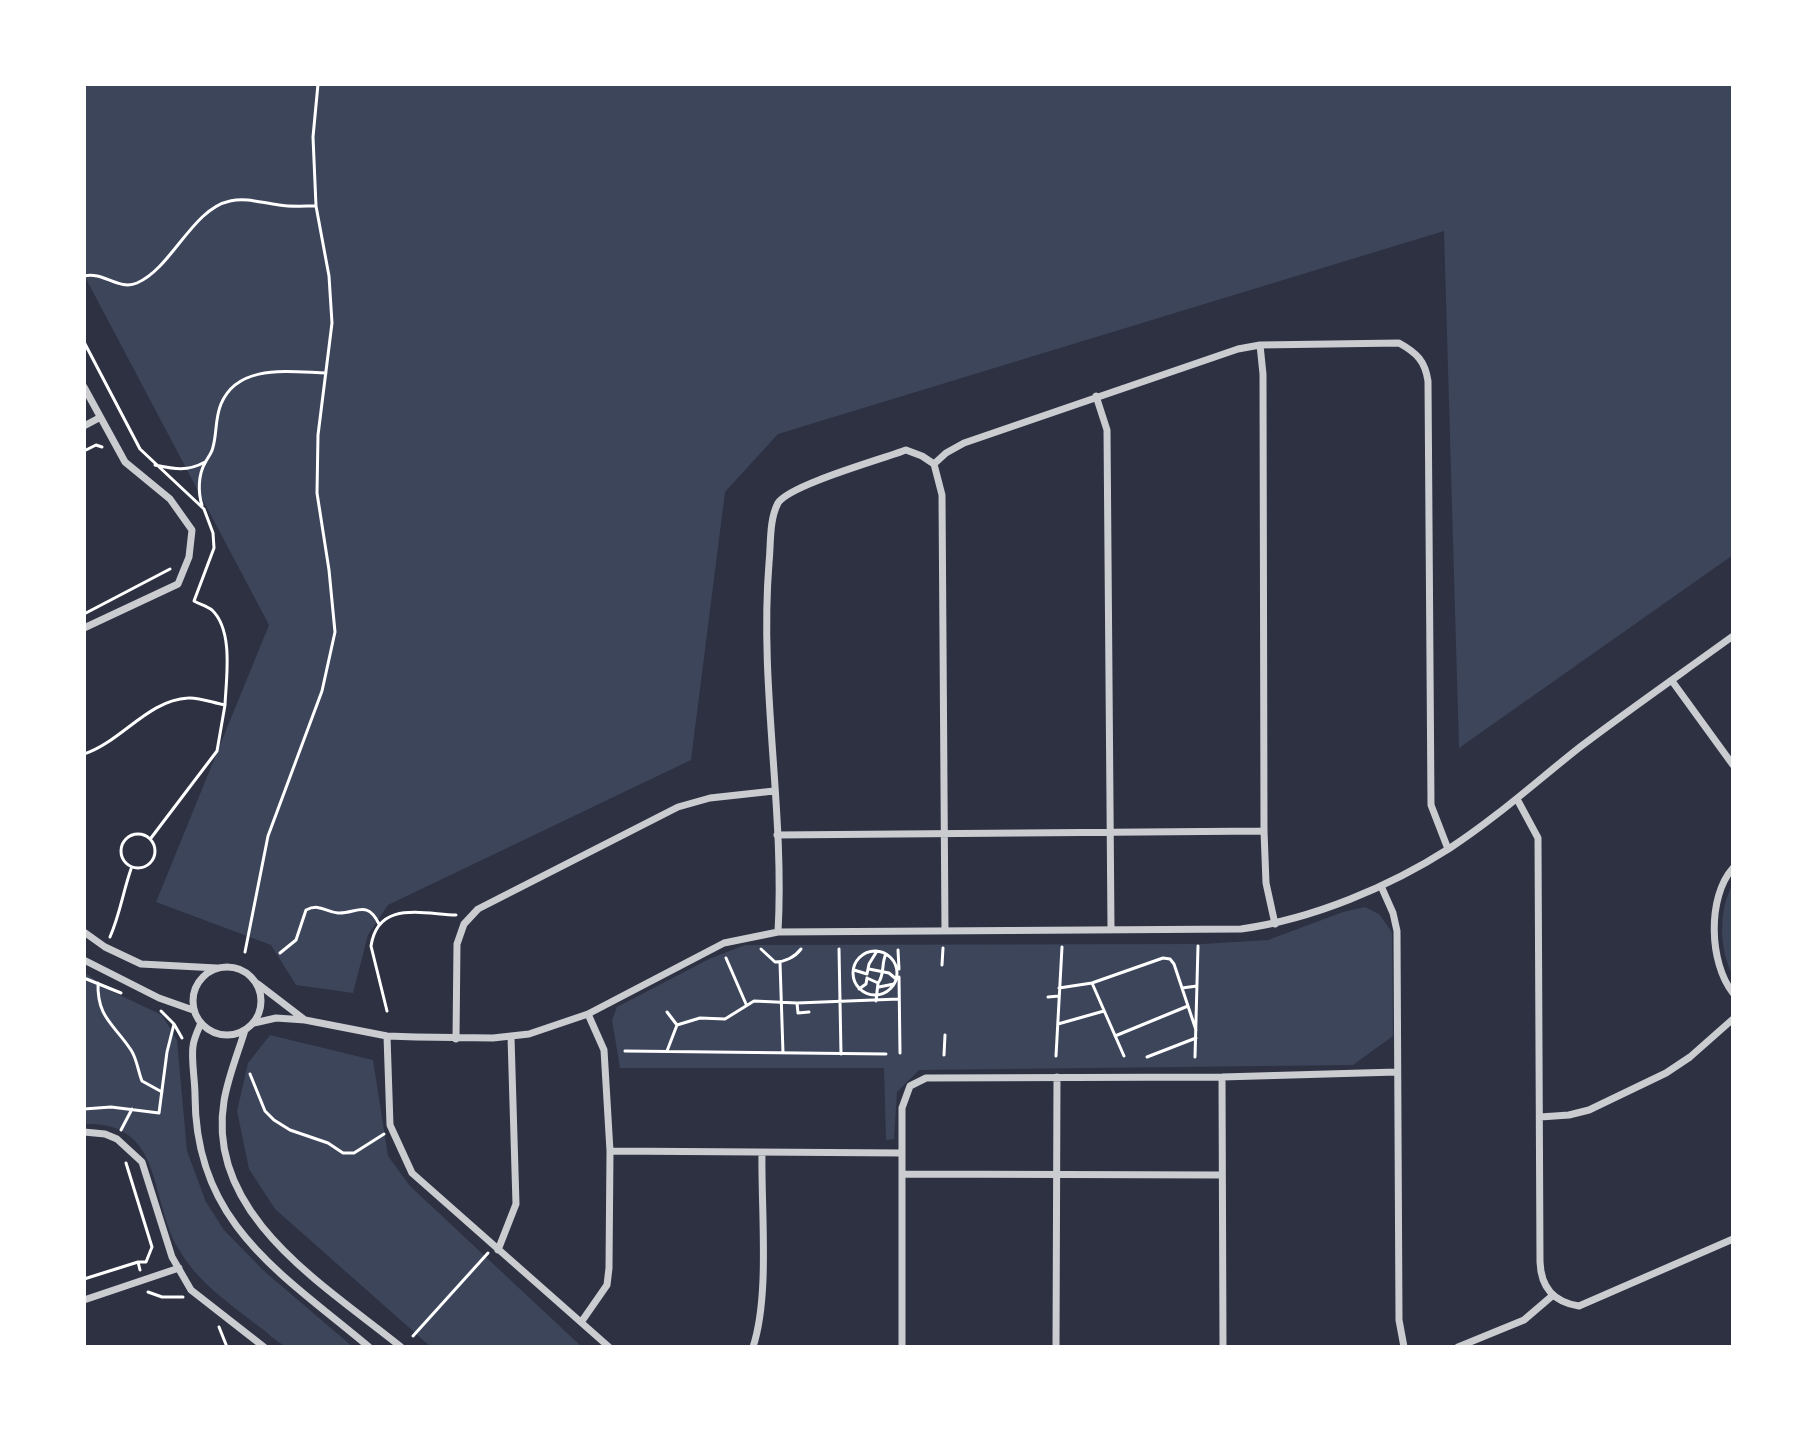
<!DOCTYPE html>
<style>
body{margin:0}
#map{position:relative;width:1817px;height:1431px;overflow:hidden;background:#2d3142;font-family:"IBM Plex Sans",sans-serif}
canvas{display:block}
.frame{position:absolute;inset:0;border:86px solid #fff;pointer-events:none}
</style>
<div id="map">
<canvas width="1817" height="1431"></canvas>
<div class="frame"></div>
</div>
<script>
const g = document.querySelector('canvas').getContext('2d');
g.lineJoin = 'round';
function paint(path, color) {
  g.fillStyle = color;
  g.fill(path, 'evenodd');
}
function strokePath(path, color, width, dash) {
  g.strokeStyle = color;
  g.lineWidth = width;
  g.lineCap = dash ? 'butt' : 'round';
  g.setLineDash(dash || []);
  g.stroke(path);
}
const green = new Path2D(`
 M84 84H1733V555L1459 748 1444 231 778 434 725 492 691 760 388 905 368 935 353 993 296 985 271 945 156 902 269 625 84 275Z
 M1733 884V976C1719 950 1718 910 1733 884Z
 M1365 907 1379 914 1392 932 1393 1036 1353 1065 919 1070 897 1092 894 1139 886 1140 884 1068H620L612 1020 617 1007 709 959 745 945 1202 944 1268 940 1343 912Z
 M84 972 111 991 162 1015 177 1040 187 1151 206 1202 224 1230 264 1271 353 1347C339 1347 296 1351 286 1346 277 1343 268 1333 261 1328 230 1304 197 1282 178 1248 149 1198 164 1121 84 1124Z
 M270 1035 373 1060 388 1156 410 1186 582 1347H431L275 1209 249 1169 237 1111 248 1063Z`);
const path = new Path2D(`
 M84 276C103 271 119 291 137 283 172 268 192 209 230 201 247 197 262 203 279 205 291 207 304 206 316 206
 M84 342 140 449 204 509 213 533 214 548 194 601C199 604 207 606 212 610 234 631 226 679 225 705 213 703 199 697 188 698 148 700 121 742 84 754
 M84 451 96 445 102 447
 M155 465C174 469 187 472 205 462
 M202 505C198 493 198 475 205 463 208 457 212 453 213 447 217 433 215 418 221 404 238 363 290 372 326 373
 M84 614 170 569
 M121 851a17 17 0 1 1 34 0a17 17 0 1 1-34 0Z
 M151 838 217 751 225 705
 M110 937C120 914 123 892 131 869
 M761 949 775 962C785 962 795 957 801 949
 M839 949 841 1054
 M898 950 899 969
 M853 973a22 22 0 1 1 44 0a22 22 0 1 1-44 0Z
 M245 952 268 836 322 691 335 632 329 570 317 493 318 435 332 323 329 276 316 206 313 137 318 84
 M280 953 296 940 306 910C320 903 325 912 338 913 356 914 367 899 379 924
 M726 958 746 1004
 M780 962 783 1053
 M942 965 943 948
 M869 969 889 973 896 979
 M854 970 867 974 869 964 877 951
 M899 977 900 1053
 M84 978 121 993
 M867 978 878 983 876 1001
 M98 983C97 1018 114 1024 131 1050 137 1059 138 1071 142 1081L162 1092
 M878 983C885 975 881 963 886 954
 M1092 983 1124 1056
 M879 987 894 984
 M1059 988 1092 983 1163 958 1170 959 1174 964 1196 1030
 M1182 988 1197 986
 M859 989 866 984 867 978
 M1048 997 1059 996
 M797 1003 798 1013 809 1012
 M387 1011 371 946C378 900 422 914 456 915
 M667 1012 677 1025
 M174 1024 182 1038
 M1058 1024 1104 1011
 M1115 1036 1188 1006
 M625 1051 886 1054
 M667 1051 677 1025 700 1018 725 1019 754 1001 797 1003 899 999
 M944 1055 945 1035
 M1056 1056 1062 947
 M1147 1057 1196 1038
 M1195 1057 1198 946
 M250 1074 265 1111 274 1120 290 1130 328 1143 343 1153H354L384 1134
 M84 1109 111 1107 159 1113 167 1052 174 1024 161 1011
 M121 1130 132 1109
 M126 1163 152 1247 146 1262H138L140 1270
 M84 1279 138 1262
 M148 1292 162 1297H183
 M219 1327 227 1347
 M413 1336 488 1253`);
const minor = new Path2D(`
 M1260 345 1263 374 1264 831 1266 883 1275 924
 M84 387 125 462 170 499 192 530 189 557 178 584 84 628
 M1096 396 1107 430 1111 929
 M84 426 99 418
 M934 464 946 453 964 443 1238 349 1260 345 1399 343C1417 353 1425 361 1428 381L1431 805 1448 849
 M1672 681 1733 765
 M1517 799 1538 838 1540 1262C1541 1288 1554 1302 1579 1306L1733 1239
 M777 835 1264 831
 M1733 868C1707 897 1709 963 1733 993
 M1381 886 1393 913 1397 931 1399 1320 1404 1347
 M84 932 105 947 141 964 217 968
 M778 932C785 810 759 687 769 563 771 544 769 520 778 503 789 485 882 459 906 450L922 456 934 464 942 495 945 931
 M84 960 159 998 193 1010
 M193 1001a34 34 0 1 1 68 0a34 34 0 1 1-68 0Z
 M258 984 305 1020
 M201 1023C198 1030 194 1038 193 1046 191 1059 195 1080 195 1095 195 1224 281 1273 369 1347
 M254 1023 276 1018 305 1020 387 1036 416 1037 493 1038 529 1034 588 1014 724 943 778 932 1241 929C1313 919 1389 887 1450 848 1496 818 1537 781 1580 747 1630 709 1682 673 1733 636
 M245 1030C238 1053 228 1077 224 1101 205 1215 326 1286 401 1347
 M387 1036 390 1125 412 1173 609 1347
 M456 1039 457 944 464 924 478 909 678 807 710 798 774 791
 M1222 1077 1223 1347
 M1540 1117 1569 1115 1589 1110 1666 1073 1690 1057 1733 1019
 M84 1132 105 1134 117 1139 142 1162 172 1257 191 1290 264 1347
 M610 1151 902 1153
 M903 1174 1222 1175
 M498 1250 516 1204 511 1037
 M84 1300 179 1268
 M582 1321 607 1285 609 1268 610 1151 604 1050 588 1014
 M753 1347C770 1295 761 1211 762 1154
 M902 1347V1108L910 1086 926 1078 1222 1077 1397 1072
 M1056 1347 1057 1077
 M1458 1347 1524 1320 1552 1296`);
paint(green, '#3c4559');
strokePath(path, '#fff', 3);
strokePath(minor, '#caccd0', 7);
</script>
